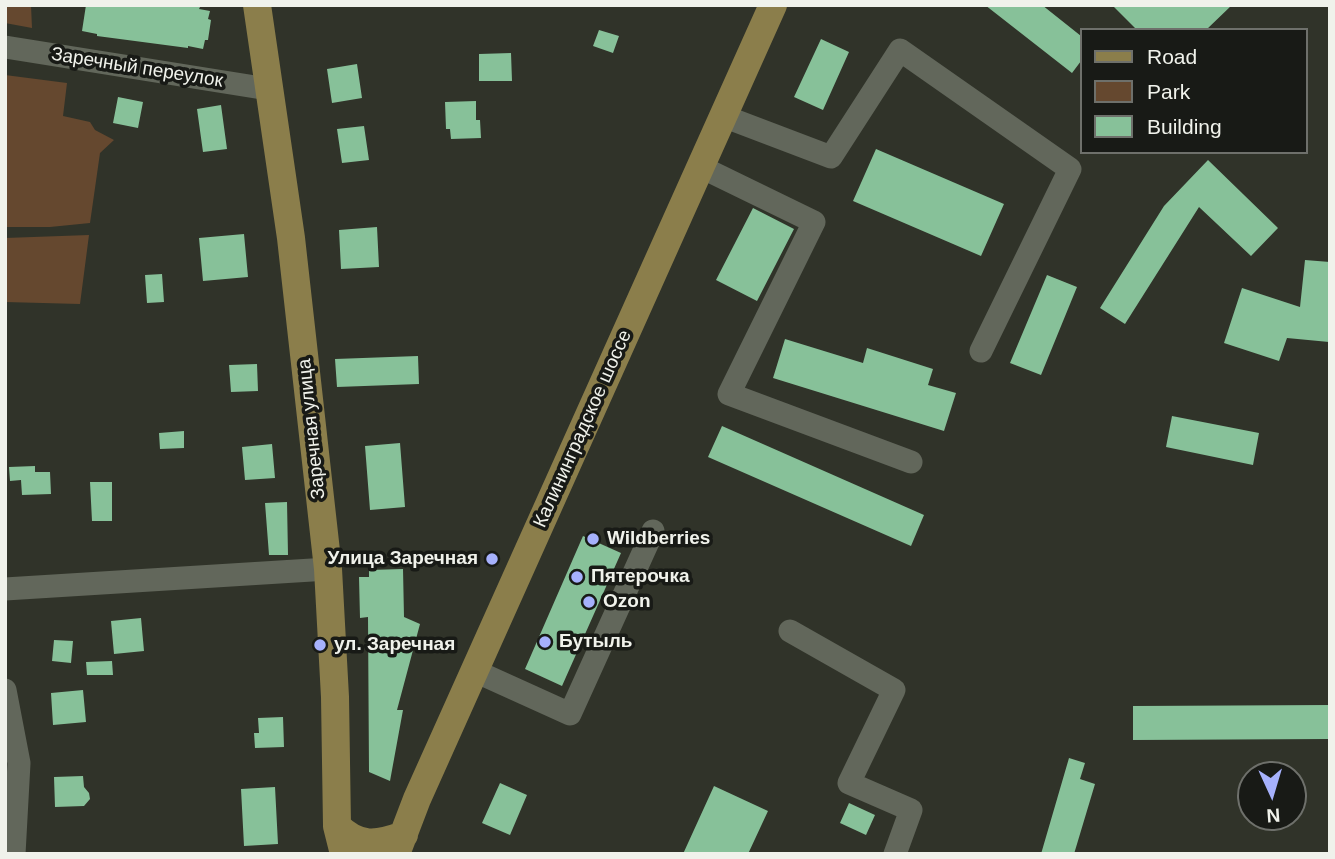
<!DOCTYPE html>
<meta charset="utf-8">
<style>
body{margin:0}
#map{position:relative;width:1335px;height:859px;overflow:hidden;background:#303329;font-family:Helvetica,sans-serif}
canvas{display:block}
.frame{position:absolute;inset:0;border:7px solid #f0f2eb;pointer-events:none}
.legend{position:absolute;left:1080px;top:28px;width:228px;height:126px;box-sizing:border-box;background:#181a16;border:2px solid #6e706b;margin:0;padding:9px 12px;list-style:none;font-size:21px;color:#f0f2eb}
.legend li{display:flex;align-items:center;gap:14px;height:35px}
.legend b{width:35px;border:2px solid #6e706b}
.north{position:absolute;left:1237px;top:761px;width:70px;height:70px;box-sizing:border-box;background:#181a16;border:2px solid #6e706b;border-radius:50%;rotate:176deg;font-size:19px;font-weight:700;line-height:28px;text-align:center;color:#f0f2eb}
.north::after{content:'';display:block;margin:auto;width:24px;height:32px;background:#a6b1fc;clip-path:polygon(50% 0,100% 100%,50% 72%,0 100%)}
</style>
<div id="map">
<canvas width="1335" height="859"></canvas>
<div class="frame"></div>
<ul class="legend">
<li><b style="height:9px;background:#8b7e4b"></b>Road</li>
<li><b style="height:19px;background:#65482f"></b>Park</li>
<li><b style="height:19px;background:#87c199"></b>Building</li>
</ul>
<div class="north">N</div>
</div>
<script>
const g = document.querySelector('canvas').getContext('2d');
g.lineJoin = 'round';
function paint(path, color) {
  g.fillStyle = color;
  g.fill(path, 'evenodd');
}
function strokePath(path, color, width, dash) {
  g.strokeStyle = color;
  g.lineWidth = width;
  g.lineCap = dash ? 'butt' : 'round';
  g.setLineDash(dash || []);
  g.stroke(path);
}
function label(font, color, halo, rows, align = 'center') {
  g.font = font + ' Helvetica,sans-serif';
  g.lineWidth = 7;
  g.setLineDash([]);
  g.textBaseline = 'middle';
  g.strokeStyle = halo;
  g.fillStyle = color;
  for (const [text, x, y, turn = 0] of rows) {
    g.save();
    g.translate(x, y);
    g.rotate((+turn || 0) * Math.PI / 180);
    g.textAlign = isNaN(turn) ? turn : align;
    if (halo) g.strokeText(text, 0, 0);
    g.fillText(text, 0, 0);
    g.restore();
  }
}
const green = new Path2D(`
 M5 5H31L32 28 5 23Z
 M5 75 67 83 63 116 90 122 95 130 114 140 100 153 90 223 50 227H5Z
 M89 235 80 304 5 302V238Z`);
const building = new Path2D(`
 M86 5 200 7 199 9 210 11 208 19 211 20 208 40H205L203 49 188 46V48L97 36V34L82 31Z
 M985 5H1042L1081 36V61L1072 73Z
 M1112 5H1232L1206 30H1137Z
 M599 30 619 36 613 53 593 46Z
 M821 39 849 52 823 110 794 97Z
 M511 53 512 81H479V54Z
 M357 64 362 98 332 103 327 69Z
 M118 97 143 102 138 128 113 123Z
 M476 101V120H480L481 138 451 139 450 129H446L445 102Z
 M221 105 227 149 203 152 197 109Z
 M364 126 369 160 342 163 337 129Z
 M876 149 1004 204 981 256 853 201Z
 M1208 160 1278 228 1251 256 1199 207 1125 324 1100 308 1164 206Z
 M753 208 794 229 757 301 716 280Z
 M377 227 379 267 341 269 339 230Z
 M244 234 248 277 203 281 199 238Z
 M1305 260 1330 262 1329 342 1287 338 1279 361 1224 343 1242 288 1300 307Z
 M162 274 164 302 147 303 145 275Z
 M1047 275 1077 287 1041 375 1010 363Z
 M785 339 863 363 867 348 933 369 928 385 956 393 944 431 773 378Z
 M418 356 419 384 337 387 335 359Z
 M257 364 258 391 231 392 229 365Z
 M1172 416 1259 433 1253 465 1166 447Z
 M722 426 924 515 911 546 708 457Z
 M184 431V448L160 449 159 433Z
 M400 443 405 507 370 510 365 446Z
 M272 444 275 478 245 480 242 447Z
 M35 466V472H50L51 494 22 495 21 480 10 481 9 467Z
 M90 482H112V521H92Z
 M287 502 288 555H269L265 503Z
 M583 536 621 553 562 686 525 669Z
 M403 569 404 617 420 624 397 710H403L390 781 369 772 368 617 360 618 359 577H369V570Z
 M141 618 144 651 114 654 111 621Z
 M54 640 73 641 71 663 52 661Z
 M112 661 113 675H87L86 662Z
 M83 690 86 722 53 725 51 693Z
 M1330 705V739L1133 740V706Z
 M283 717 284 747 255 748 254 733H259L258 718Z
 M1069 758 1085 763 1080 779 1095 784 1074 854H1041Z
 M83 776 84 787 89 793 90 799 84 806 55 807 54 777Z
 M500 783 527 795 510 835 482 823Z
 M714 786 768 811 748 854H683Z
 M275 787 278 844 244 846 241 789Z
 M849 803 875 815 866 835 840 823Z`);
const minor = new Path2D(`
 M5 47 268 89
 M723 116 831 157 900 50 1070 169 981 351
 M701 167 814 222 729 394 911 462
 M5 589 328 569
 M790 631 894 690 849 783 911 810 895 854
 M475 671 570 714 653 531
 M5 690 19 763 14 854`);
const major = new Path2D(`
 M257 5 291 238 328 569 335 697 337 826 344 854
 M337 826C359 848 377 845 404 835
 M396 854 417 799 773 5`);
const markers = [
 [593,539,7,"#a6b1fc"],
 [492,559,7,"#a6b1fc"],
 [577,577,7,"#a6b1fc"],
 [589,602,7,"#a6b1fc"],
 [545,642,7,"#a6b1fc"],
 [320,645,7,"#a6b1fc"]
];
const streetNames = [
 ["Заречный переулок",137,68,9],
 ["Заречная улица",312,429,-96],
 ["Калининградское шоссе",583,429,-66]
];
const poiNames = [
 ["Wildberries",607,539],
 ["Улица Заречная",478,559,"right"],
 ["Пятерочка",591,577],
 ["Ozon",603,602],
 ["Бутыль",559,642],
 ["ул. Заречная",334,645]
];
paint(green, '#65482f');
paint(building, '#87c199');
strokePath(minor, '#62675b', 23);
strokePath(major, '#8b7e4b', 28);
for (const [x, y, r, color] of markers) {
  const dot = new Path2D();
  dot.arc(x, y, r, 0, 2 * Math.PI);
  g.fillStyle = color;
  g.fill(dot);
  strokePath(dot, '#181a16', 2.5);
}
label('19px', '#f0f2eb', '#181a16', streetNames);
label('bold 19px', '#f0f2eb', '#181a16', poiNames, 'left');
</script>
